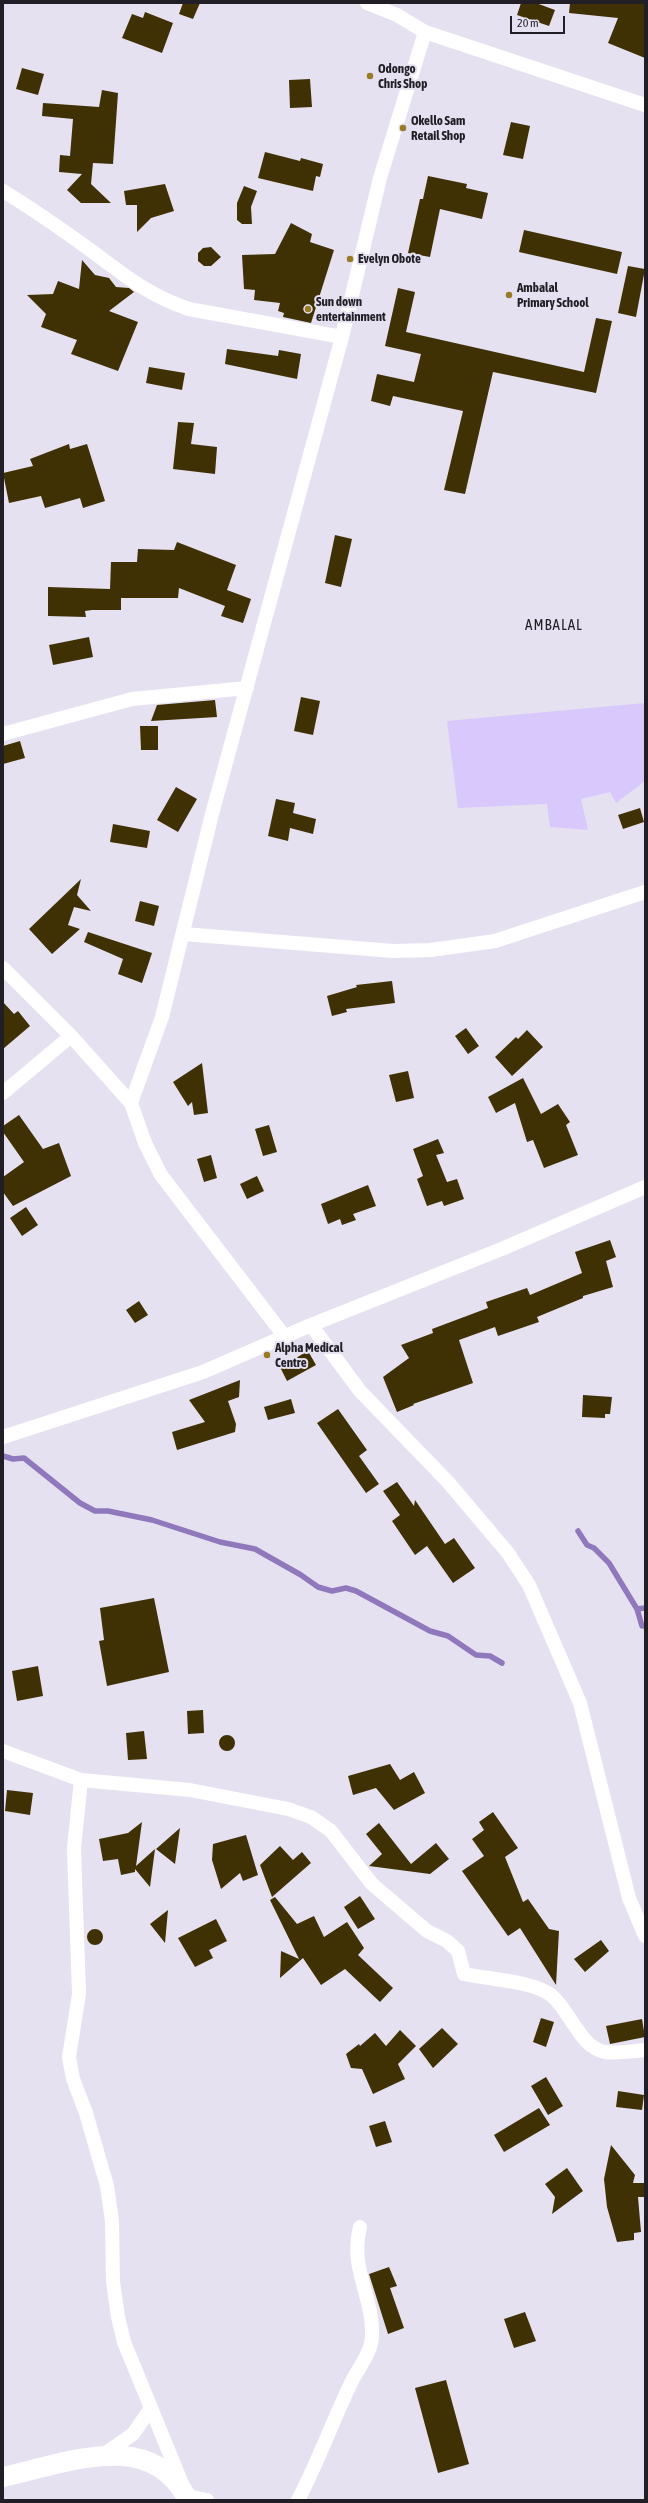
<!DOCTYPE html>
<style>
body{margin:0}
#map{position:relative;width:648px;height:2503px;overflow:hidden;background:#e6e1f1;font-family:"Asap Condensed",sans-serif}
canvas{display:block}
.frame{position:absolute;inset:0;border:4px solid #211f25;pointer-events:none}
.scale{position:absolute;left:510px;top:16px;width:55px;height:18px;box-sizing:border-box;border:2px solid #211f25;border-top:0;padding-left:5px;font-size:12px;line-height:14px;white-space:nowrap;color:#211f25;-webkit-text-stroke:3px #e6e1f1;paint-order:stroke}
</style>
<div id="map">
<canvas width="648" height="2503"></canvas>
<div class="frame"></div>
<div class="scale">20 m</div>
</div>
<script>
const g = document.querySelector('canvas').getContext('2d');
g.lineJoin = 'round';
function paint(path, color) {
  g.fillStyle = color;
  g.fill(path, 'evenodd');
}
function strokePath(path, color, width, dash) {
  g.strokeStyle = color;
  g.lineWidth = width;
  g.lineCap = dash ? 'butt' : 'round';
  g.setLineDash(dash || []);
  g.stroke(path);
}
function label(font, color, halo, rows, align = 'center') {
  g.font = font + ' "Asap Condensed",sans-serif';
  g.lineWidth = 4;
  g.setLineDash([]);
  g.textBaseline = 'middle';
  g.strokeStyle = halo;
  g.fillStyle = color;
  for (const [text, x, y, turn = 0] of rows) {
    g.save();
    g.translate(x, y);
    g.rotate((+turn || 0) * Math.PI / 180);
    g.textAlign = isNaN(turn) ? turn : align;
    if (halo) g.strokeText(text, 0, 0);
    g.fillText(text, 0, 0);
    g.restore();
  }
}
const green = new Path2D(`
 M645 703V781L616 803 610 792 581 799 588 830 550 827 547 804 458 808 447 721Z`);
const stream = new Path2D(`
 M3 1456 13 1459 24 1458 80 1503 95 1511H108L152 1520 220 1542 255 1549 301 1575 318 1587 332 1591 346 1588 356 1591 430 1631 448 1636 476 1655 490 1656 502 1663
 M578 1531 587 1545 594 1548 609 1563 637 1609 642 1626H645
 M637 1609 645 1608`);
const building = new Path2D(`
 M183 3H200L193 19 179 14Z
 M521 3H536L555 10 549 26 517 15Z
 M570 3H645V58L608 43 618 18 569 13Z
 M145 12 173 23 162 53 122 38 132 14 143 18Z
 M22 68 44 74 38 95 16 89Z
 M310 79 312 107 290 108 289 80Z
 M102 90 118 93 113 164 93 163 91 184 111 203H81L67 190 82 174 59 172 60 155 70 156 73 119 42 116 43 103 99 107Z
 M511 122 530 126 523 159 503 155Z
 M265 152 300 161 301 158 323 164 320 177 316 176 313 191 258 178Z
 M428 176 467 184 466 188 488 193 482 219 440 209 430 257 408 253 420 199H423Z
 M165 184 174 211 151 218 137 232V205H126L124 191Z
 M244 186 257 191 251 207 252 224H242L237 220V203Z
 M291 223 312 234 310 242 334 250 311 323 283 317 284 313 278 311 280 303 254 300 255 290 244 289 242 255 275 254Z
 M524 230 622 252 617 274 519 252Z
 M211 247 221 257 211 266H204L198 261V253L203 248Z
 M82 260 95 275 109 278 116 287 129 288 134 292 109 311 138 322 118 371 71 354 77 340 41 327 46 314 27 295 53 294 58 281 79 289Z
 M628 266 645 269 636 317 618 313Z
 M398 288 415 292 406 332 584 372 596 318 612 321 596 393 493 372 465 494 444 490 463 411 393 396 390 406 371 401 377 374 414 382 421 354 385 346Z
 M227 349 278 356 279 350 301 354 297 379 225 364Z
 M149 367 185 373 182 390 146 383Z
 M178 422 194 423 191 444 217 447 215 474 173 469Z
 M69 444 70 449 87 444 105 501 83 508 80 498 45 508 41 496 9 503 3 473 33 466 30 459Z
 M335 535 352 539 341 587 325 583Z
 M177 542 236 565 227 590 251 599 243 623 221 616 225 606 179 588 178 598H121V610H92L85 611 86 617 48 616V587L110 589 111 562H137L138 549 174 550Z
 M89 637 93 657 53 665 49 645Z
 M301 697 320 701 313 735 294 731Z
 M215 700 217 717 151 721 157 705Z
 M140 726H158V750H141Z
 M20 741 25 758 3 764V746Z
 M176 787 197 799 178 832 157 820Z
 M276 799 295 803 293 813 316 819 313 834 290 828 288 841 268 836Z
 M640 808 644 822 623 829 618 815Z
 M113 824 150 831 147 848 110 842Z
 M81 879 77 895 91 911 74 907 68 925 80 929 52 954 29 929Z
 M140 901 159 906 154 926 135 921Z
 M88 932 152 953 142 983 118 974 123 959 84 942Z
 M392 981 395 1003 346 1009 347 1012 332 1016 327 996 357 987 356 985Z
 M3 1002 14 1014 18 1011 30 1026 3 1049Z
 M466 1028 479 1046 468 1054 455 1036Z
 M527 1030 543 1047 512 1076 495 1057 516 1037 518 1039Z
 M202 1063 208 1113 194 1115 192 1102 188 1106 173 1082Z
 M408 1071 414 1098 396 1102 389 1075Z
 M523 1078 541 1114 558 1104 570 1122 566 1125 578 1155 544 1168 533 1140 527 1142 515 1103 496 1113 488 1097Z
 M19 1115 43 1149 59 1143 71 1176 13 1206 3 1192V1177L24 1162 3 1132V1126Z
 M269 1125 277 1152 263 1156 255 1129Z
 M438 1139 444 1153 436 1155 447 1182 457 1179 464 1199 444 1206 442 1201 427 1206 417 1179 423 1176 413 1149Z
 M211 1155 217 1178 204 1182 197 1159Z
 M257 1176 264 1191 247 1199 240 1184Z
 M368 1185 376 1206 353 1214 356 1220 342 1225 340 1219 328 1224 321 1204Z
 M26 1207 38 1225 22 1236 10 1218Z
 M610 1240 616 1257 606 1261 613 1287 583 1296V1298L537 1317 539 1322 498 1336 495 1327 459 1340 473 1383 413 1404 414 1405 397 1412 383 1377 409 1358 401 1345 433 1333 432 1329 488 1308 486 1302 527 1288 530 1295 582 1273 575 1252Z
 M139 1301 148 1315 135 1323 126 1310Z
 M308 1351 316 1365 287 1381 280 1367Z
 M240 1380 239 1397 228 1401 236 1424 235 1432 177 1450 172 1432 205 1422 189 1400Z
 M583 1395 612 1397 610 1414H605V1418L582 1417Z
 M291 1399 295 1413 268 1420 264 1407Z
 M338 1409 367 1450 359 1456 379 1484 366 1493 317 1423Z
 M397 1482 414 1506 415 1500 445 1544 454 1538 475 1568 453 1583 427 1546 415 1555 392 1521 400 1515 383 1491Z
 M154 1598 169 1672 107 1686 99 1641 104 1640 100 1608Z
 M38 1666 43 1696 17 1701 12 1671Z
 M203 1710 204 1733 188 1734 187 1711Z
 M144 1731 147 1759 128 1760 126 1733Z
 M219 1743a8 8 0 1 1 16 0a8 8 0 1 1-16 0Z
 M390 1764 400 1780 414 1772 425 1793 394 1810 376 1788 353 1795 348 1776Z
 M7 1790 33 1793 30 1815 5 1811Z
 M493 1812 518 1848 505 1857 523 1902 528 1899 549 1929 559 1931 556 1985 520 1928 508 1936 462 1871 484 1856 472 1839 484 1830 479 1822Z
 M142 1822 136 1866 155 1849 150 1887 135 1869V1872L121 1875 118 1859 103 1861 99 1839 128 1833Z
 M379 1823 411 1864 436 1843 449 1859 430 1874 369 1866 382 1854 366 1834Z
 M180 1828 175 1864 156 1849Z
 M246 1835 258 1875 243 1881 240 1873 221 1889 212 1860 213 1844Z
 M280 1846 293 1860 302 1852 311 1863 272 1897 260 1865Z
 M360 1896 375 1919 358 1929 344 1907Z
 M275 1897 297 1924 314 1916 324 1937 347 1922 364 1948 358 1955 393 1988 380 2002 345 1969 321 1985 303 1958 280 1978 281 1951 299 1959 270 1900Z
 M168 1910 165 1943 150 1924Z
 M216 1919 227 1941 209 1950 213 1958 195 1967 178 1938Z
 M87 1937a8 8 0 1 1 16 0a8 8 0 1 1-16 0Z
 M601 1940 609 1951 585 1972 574 1959Z
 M541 2018 554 2022 546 2047 533 2042Z
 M642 2019 645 2037 610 2044 606 2026Z
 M442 2028 458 2044 433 2068 419 2049Z
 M400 2030 416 2046 398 2064 405 2079 373 2094 362 2069 351 2068 346 2054 359 2044 360 2046 375 2033 386 2046Z
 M546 2077 563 2106 548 2115 531 2086Z
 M618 2091 644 2095 642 2110 616 2107Z
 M539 2108 550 2125 504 2152 494 2135Z
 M385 2121 392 2142 376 2147 369 2126Z
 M611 2145 635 2175 633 2183H645V2197H638L641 2232 634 2233V2240L617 2242 607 2207 604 2179Z
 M567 2168 583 2191 552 2214 555 2197 545 2184Z
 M389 2267 397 2286 390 2288 404 2328 388 2334 369 2274Z
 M525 2312 536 2341 514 2348 504 2319Z
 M446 2380 469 2464 438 2473 415 2388Z`);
const street = new Path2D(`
 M367 3 397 15 425 32 645 105
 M3 191C33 209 61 229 89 249 123 274 149 296 189 309L342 337
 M3 734 132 699 247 688
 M184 934 393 951 431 950 495 941 645 892
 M3 968 71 1036 131 1103
 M3 1093 71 1036
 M311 1325 360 1391 448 1482 508 1553 529 1585 580 1703 629 1898 645 1936
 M285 1337 161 1175 145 1143 131 1103 162 1017 212 814 342 337 380 178 425 32
 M3 1437 203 1372 311 1325 504 1248 645 1187
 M3 1751 81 1780 190 1790 288 1809 311 1817 331 1831 372 1884 427 1931 447 1941 458 1951 464 1974C488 1979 532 1981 551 1995 570 2010 580 2048 605 2052 618 2054 632 2051 645 2050
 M81 1780 74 1848 79 1994 69 2057 73 2079 86 2113 107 2186 112 2221 113 2282 118 2317 124 2342 187 2496 207 2500
 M103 2455 133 2434 151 2408
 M298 2500C318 2462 333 2420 352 2381 359 2367 371 2353 372 2337 374 2297 349 2269 360 2227`);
const secondary = new Path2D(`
 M3 2477C64 2464 151 2426 188 2500`);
const markers = [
 [370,76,4,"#9a7b25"],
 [403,128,4,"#9a7b25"],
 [350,259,4,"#9a7b25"],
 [509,295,4,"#9a7b25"],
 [308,309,4,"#9a7b25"],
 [267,1355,4,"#9a7b25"]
];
const poiNames = [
 ["Odongo",378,69],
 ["Chris Shop",378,84],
 ["Okello Sam",411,121],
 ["Retail Shop",411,136],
 ["Evelyn Obote",358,259],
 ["Ambalal",517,288],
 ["Primary School",517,303],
 ["Sun down",316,302],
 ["entertainment",316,317],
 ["Alpha Medical",275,1348],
 ["Centre",275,1363]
];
const quarterNames = [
 ["AMBALAL",554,625]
];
paint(green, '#d9c8fc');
strokePath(stream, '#9078bc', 5.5);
paint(building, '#403104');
strokePath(street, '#fff', 14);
strokePath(secondary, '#fff', 20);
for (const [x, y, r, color] of markers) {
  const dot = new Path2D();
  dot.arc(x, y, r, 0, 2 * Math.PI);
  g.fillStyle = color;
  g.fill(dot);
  strokePath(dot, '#e6e1f1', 1.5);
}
label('bold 13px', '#211f25', '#e6e1f1', poiNames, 'left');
g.letterSpacing = '1px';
label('15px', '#211f25', '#e6e1f1', quarterNames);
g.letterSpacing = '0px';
</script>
